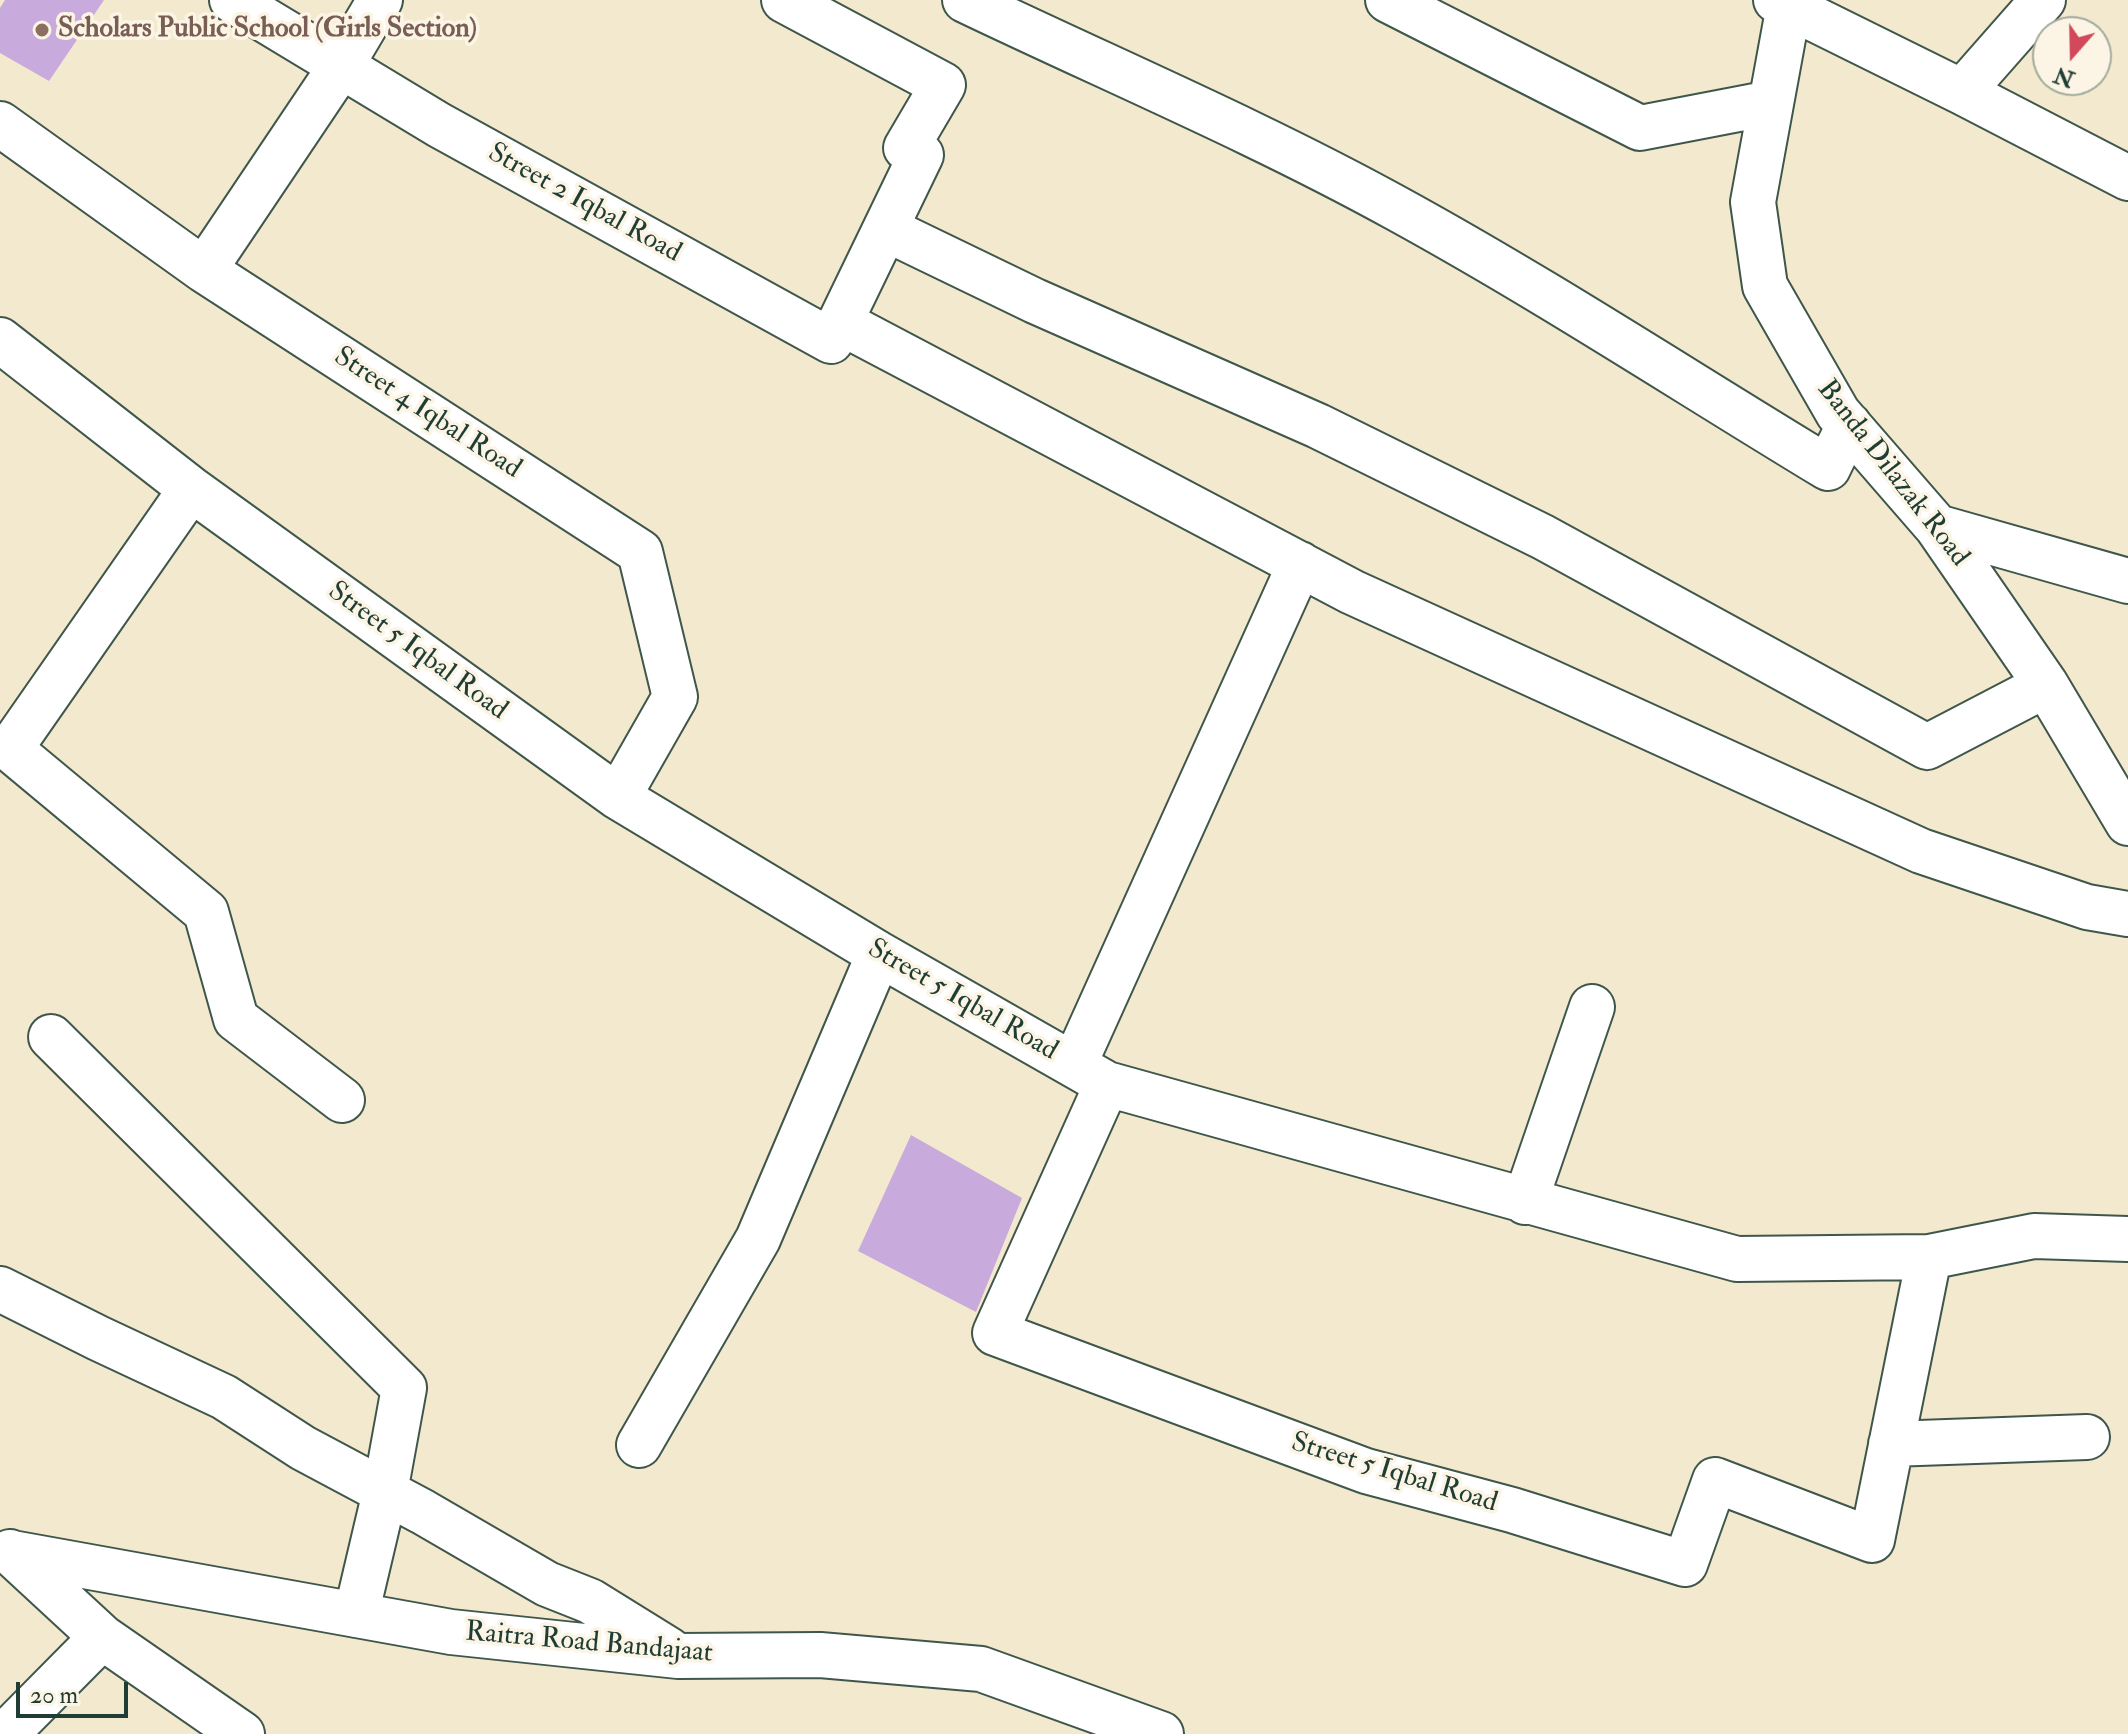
<!DOCTYPE html>
<style>
body{margin:0}
#map{position:relative;width:2128px;height:1734px;overflow:hidden;background:#f3e9ce;font-family:"IM FELL Double Pica",serif}
canvas{display:block}
.north{position:absolute;left:2032px;top:16px;width:80px;height:80px;box-sizing:border-box;background:#fcf5e5;border:2px solid #a4ab9e;border-radius:50%;rotate:200deg;font-size:22px;font-weight:700;line-height:32px;text-align:center;color:#1f3d34}
.north::after{content:'';display:block;margin:auto;width:28px;height:36px;background:#d1495b;clip-path:polygon(50% 0,100% 100%,50% 72%,0 100%)}
.scale{position:absolute;left:16px;top:1682px;width:112px;height:36px;box-sizing:border-box;border:4px solid #1f3d34;border-top:0;padding-left:10px;font-size:24px;line-height:28px;white-space:nowrap;color:#1f3d34;-webkit-text-stroke:6px #fcf5e5;paint-order:stroke}
</style>
<div id="map">
<canvas width="2128" height="1734"></canvas>
<div class="north">N</div>
<div class="scale">20 m</div>
</div>
<script>
const g = document.querySelector('canvas').getContext('2d');
g.lineJoin = 'round';
function paint(path, color) {
  g.fillStyle = color;
  g.fill(path, 'evenodd');
}
function strokePath(path, color, width, dash) {
  g.strokeStyle = color;
  g.lineWidth = width;
  g.lineCap = dash ? 'butt' : 'round';
  g.setLineDash(dash || []);
  g.stroke(path);
}
function label(font, color, halo, rows, align = 'center') {
  g.font = font + ' "IM FELL Double Pica",serif';
  g.lineWidth = 7;
  g.setLineDash([]);
  g.textBaseline = 'middle';
  g.strokeStyle = halo;
  g.fillStyle = color;
  for (const [text, x, y, turn = 0] of rows) {
    g.save();
    g.translate(x, y);
    g.rotate((+turn || 0) * Math.PI / 180);
    g.textAlign = isNaN(turn) ? turn : align;
    if (halo) g.strokeText(text, 0, 0);
    g.fillText(text, 0, 0);
    g.restore();
  }
}
const building = new Path2D(`
 M5 0H104L49 81 0 53V8Z
 M911 1135 1022 1198 976 1312 858 1251Z`);
const minor = new Path2D(`
 M232 0 439 125 831 341 921 155 906 148 943 85 784 0
 M965 0C1109 69 1256 131 1396 208 1544 289 1684 381 1828 468L1849 425
 M1388 0 1640 128 1770 103
 M1776 0 1962 92 2128 178
 M1790 0 1753 202 1765 286 1838 413 1937 527 2046 685 2128 823
 M1962 92 2043 0
 M0 124 204 270 640 552 675 697 618 797
 M886 229 1035 301 1318 426 1543 537 1927 747 2046 685
 M204 270 341 66 380 0
 M840 322 1352 592 1921 851 2087 907 2128 914
 M0 340 191 489 618 797 879 954 1107 1084 995 1333 1366 1471 1512 1510 1685 1564 1715 1480 1872 1540 1929 1257
 M191 489 10 749 206 912 236 1019 342 1100
 M1937 527 2128 581
 M51 1037 404 1388 385 1492 356 1615
 M1074 1065 1300 564
 M1107 1084 1737 1259 1929 1257 2034 1236 2128 1239
 M1525 1202 1592 1007
 M0 1289 98 1338 224 1397 303 1448 423 1512 547 1584 590 1601 669 1650
 M1891 1444 2087 1437
 M639 1445 758 1239 879 954
 M10 1552 102 1637 242 1734
 M12 1553 451 1632 678 1656 820 1655 981 1669 1161 1734
 M6 1734 102 1637`);
const markers = [
 [42,30,8,"#8d6e63"]
];
const educationNames = [
 ["Scholars Public School (Girls Section)",58,30]
];
const streetNames = [
 ["Street 2 Iqbal Road",584,204,29],
 ["Street 4 Iqbal Road",427,414,33],
 ["Banda Dilazak Road",1892,474,52],
 ["Street 5 Iqbal Road",417,652,36],
 ["Street 5 Iqbal Road",962,1001,30],
 ["Street 5 Iqbal Road",1394,1474,17],
 ["Raitra Road Bandajaat",589,1644,5]
];
paint(building, '#c8aadc');
strokePath(minor, '#3f574b', 48);
strokePath(minor, '#fff', 44);
for (const [x, y, r, color] of markers) {
  const dot = new Path2D();
  dot.arc(x, y, r, 0, 2 * Math.PI);
  g.fillStyle = color;
  g.fill(dot);
  strokePath(dot, '#fcf5e5', 3);
}
label('bold 28px', '#785e54', '#fcf5e5', educationNames, 'left');
label('28px', '#1f3d34', '#fcf5e5', streetNames);
</script>
